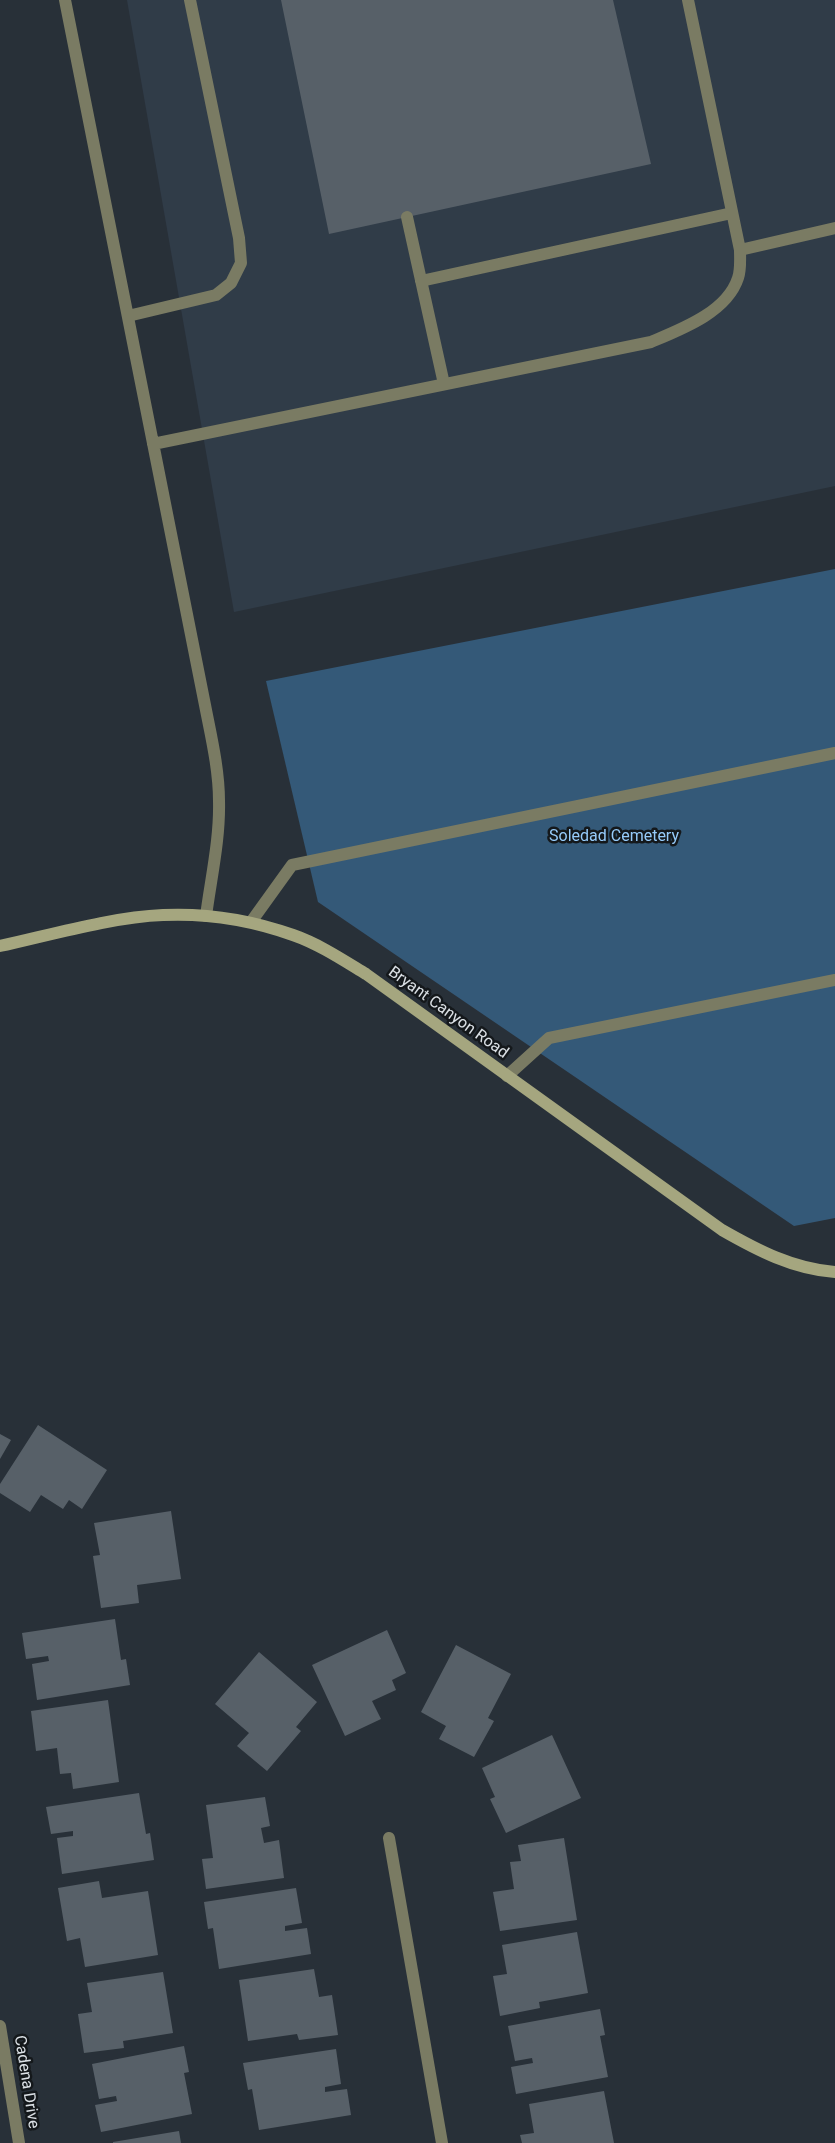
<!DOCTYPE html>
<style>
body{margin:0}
canvas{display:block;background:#283038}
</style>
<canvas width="835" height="2143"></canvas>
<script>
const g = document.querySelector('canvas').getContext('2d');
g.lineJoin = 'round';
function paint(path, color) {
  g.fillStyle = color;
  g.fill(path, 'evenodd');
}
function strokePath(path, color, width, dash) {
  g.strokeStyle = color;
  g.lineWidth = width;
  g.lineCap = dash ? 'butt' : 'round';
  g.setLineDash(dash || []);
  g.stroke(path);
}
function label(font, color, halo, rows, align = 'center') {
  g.font = font + ' Roboto,sans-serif';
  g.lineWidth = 5;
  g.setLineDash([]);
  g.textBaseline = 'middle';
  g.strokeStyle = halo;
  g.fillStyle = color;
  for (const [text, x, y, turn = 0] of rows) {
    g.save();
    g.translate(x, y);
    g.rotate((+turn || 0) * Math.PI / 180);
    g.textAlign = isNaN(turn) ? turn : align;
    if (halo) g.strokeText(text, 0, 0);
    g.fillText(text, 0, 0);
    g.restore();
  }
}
const built = new Path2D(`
 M127 0H835V486L234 612Z`);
const green = new Path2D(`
 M835 569V1218L794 1226 318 902 266 681Z`);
const building = new Path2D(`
 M281 0H613L651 164 329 234Z
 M38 1425 107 1470 82 1509 69 1500 63 1509 41 1495 30 1512 0 1493V1484Z
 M0 1434 11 1440 0 1459Z
 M171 1511 181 1579 137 1585 139 1603 101 1608 93 1556 100 1555 94 1523Z
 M115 1619 121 1660 126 1659 130 1685 37 1700 32 1664 49 1661 48 1656 26 1659 22 1633Z
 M387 1630 406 1673 392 1680 396 1690 372 1701 381 1719 345 1736 312 1665Z
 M456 1645 511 1674 488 1718 494 1721 474 1757 439 1739 446 1726 421 1712Z
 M259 1652 317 1702 296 1727 301 1731 267 1771 237 1746 249 1733 215 1704Z
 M108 1700 119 1782 73 1789 71 1773 60 1774 57 1748 36 1751 31 1711Z
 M552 1735 581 1798 506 1833 490 1799 495 1797 482 1768Z
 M139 1793 146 1834 150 1833 154 1860 62 1874 57 1838 73 1836V1831L51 1834 46 1807Z
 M265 1797 270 1826 261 1828 264 1843 279 1840 284 1878 206 1889 202 1859 213 1858 206 1805Z
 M564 1838 577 1920 500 1931 493 1892 514 1889 510 1862 521 1861 518 1845Z
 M99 1881 102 1898 148 1891 158 1955 85 1967 80 1938 67 1941 58 1888Z
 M296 1888 302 1923 285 1926V1931L307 1928 311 1954 219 1969 213 1928 208 1929 204 1902Z
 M577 1932 588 1993 539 2002 540 2008 500 2016 493 1976 507 1974 502 1945Z
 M314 1969 319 1997 332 1995 338 2035 299 2040 297 2034 248 2041 239 1980Z
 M163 1972 173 2033 123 2041 124 2048 84 2053 78 2014 92 2012 87 1983Z
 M600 2009 605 2035 600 2036 608 2077 516 2094 511 2067 533 2063 532 2058 515 2061 508 2026Z
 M184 2046 189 2072 184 2073 192 2114 101 2132 95 2105 117 2101 116 2096 99 2099 92 2064Z
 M336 2049 341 2084 325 2087V2092L347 2089 351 2115 259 2130 252 2089 248 2090 243 2063Z
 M604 2091 614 2143H522L520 2135 534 2133 529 2104Z
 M179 2131 181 2143H113V2142Z`);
const lane = new Path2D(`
 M65 0 205 705C211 736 219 769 219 801 220 839 211 878 206 916
 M407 217 444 384
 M740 250 835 228
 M421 281 732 213
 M128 316 216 295 231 283 241 263 239 238 190 0
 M153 444 651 342C682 329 727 312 738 278 741 270 740 258 740 250L688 0
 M251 922 292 865 835 753
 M507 1076 549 1038 835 980`);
const street = new Path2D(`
 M389 1838 442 2143
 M0 2026 19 2143`);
const secondary = new Path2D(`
 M0 946C50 935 112 917 163 915 208 913 251 920 293 935 319 944 343 960 366 974L722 1230C757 1250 793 1269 835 1272`);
const parkNames = [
 ["Soledad Cemetery",614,837]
];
const streetNames = [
 ["Bryant Canyon Road",448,1013,36],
 ["Cadena Drive",26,2082,81]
];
paint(built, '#303c48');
paint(green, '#345978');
paint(building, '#576068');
strokePath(lane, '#7a7b63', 12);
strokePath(street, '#7a7b63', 12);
strokePath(secondary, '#a5a67f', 12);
label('16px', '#96cbfa', '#14181b', parkNames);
label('16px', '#dbe0e5', '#14181b', streetNames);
</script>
